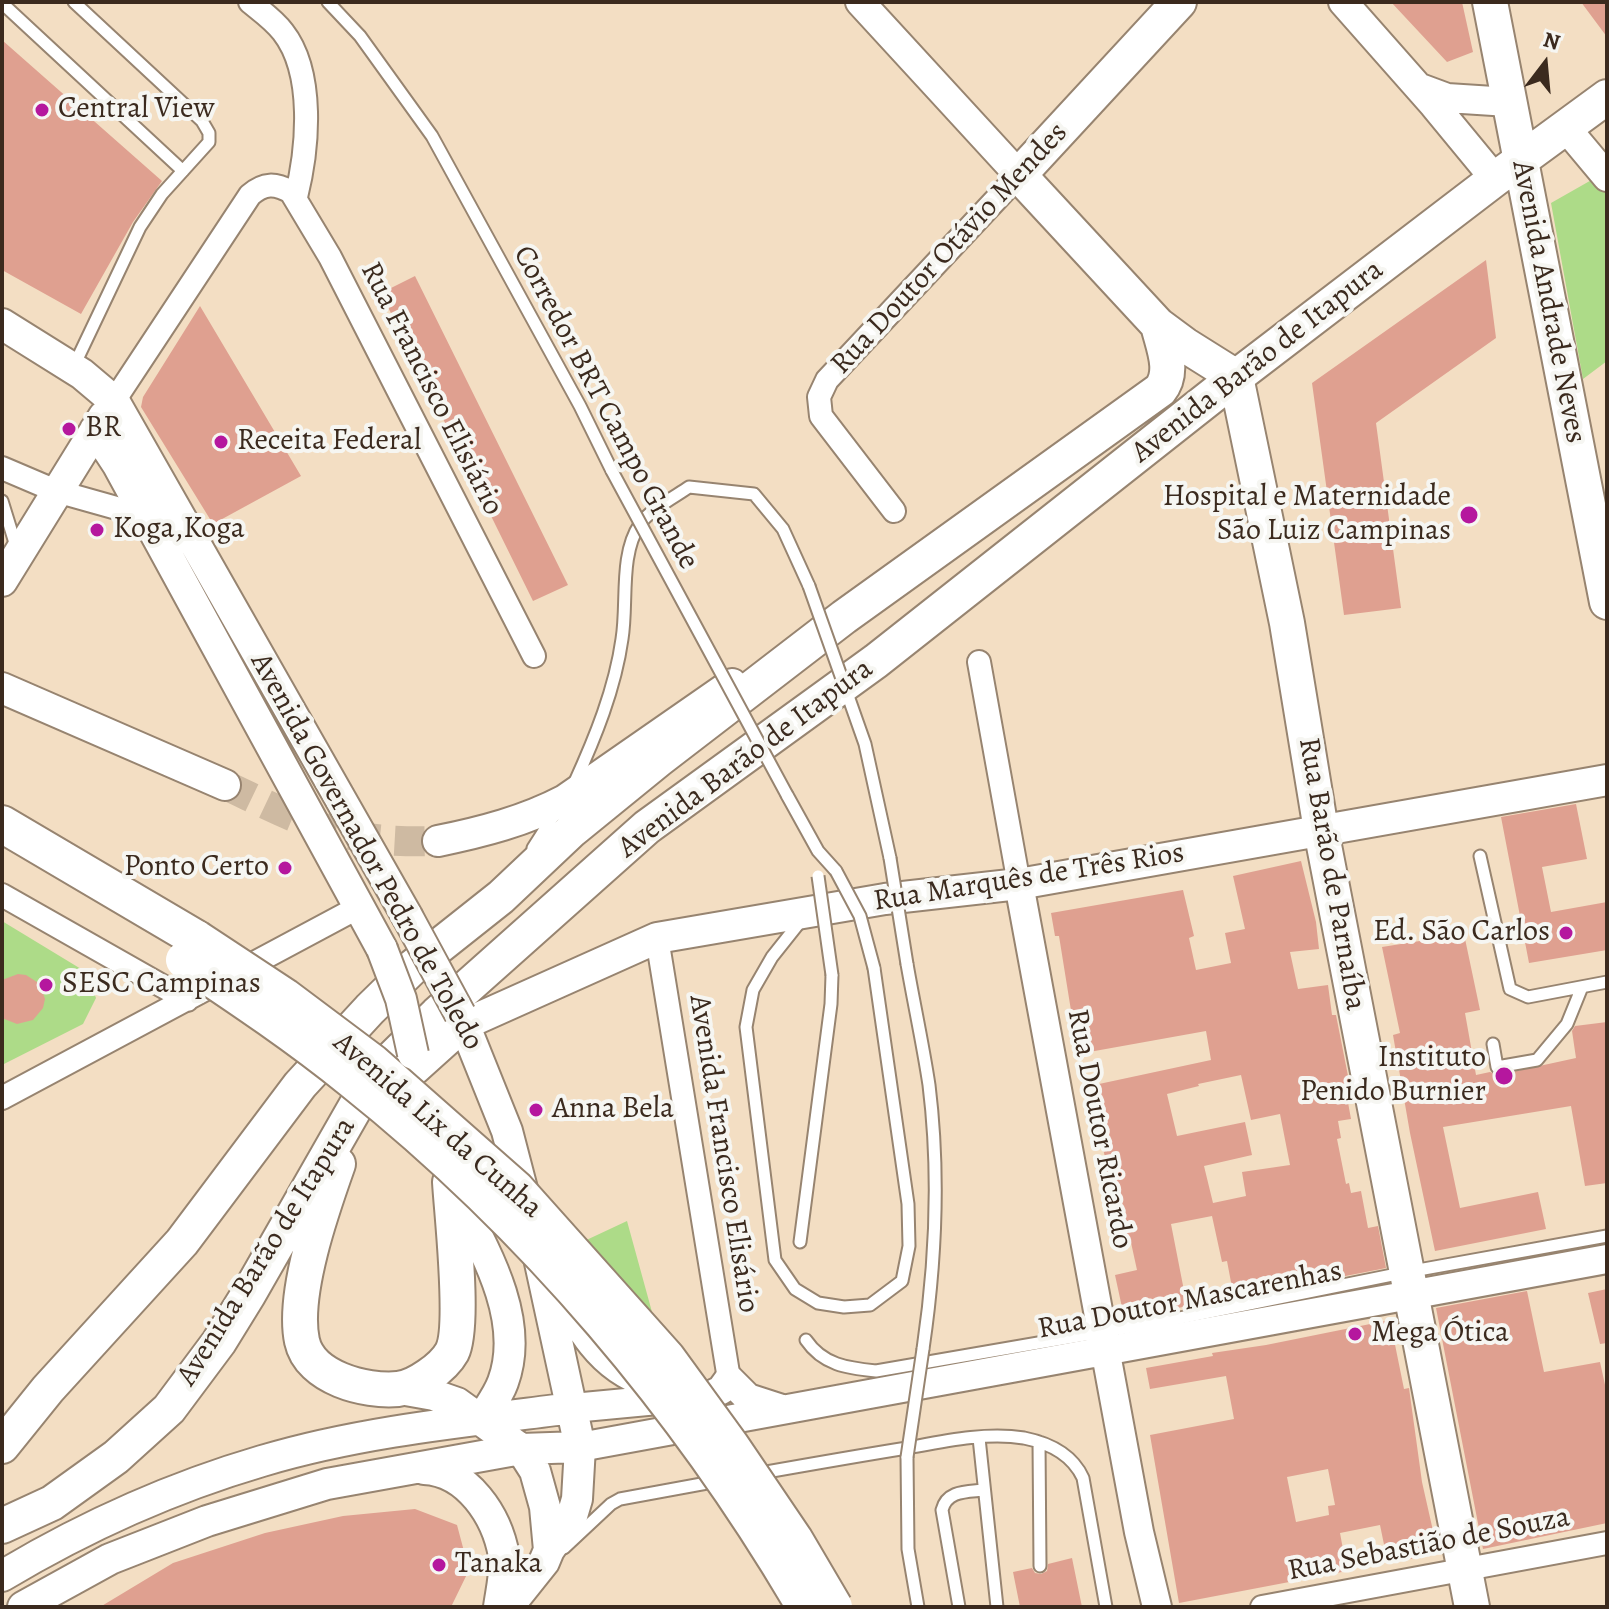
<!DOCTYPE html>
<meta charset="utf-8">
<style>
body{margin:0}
#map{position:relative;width:1609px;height:1609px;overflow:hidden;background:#f3dec3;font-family:Alegreya,serif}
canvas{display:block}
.frame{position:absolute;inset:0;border:4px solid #3b2a1e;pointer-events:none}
.north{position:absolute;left:1505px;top:24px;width:80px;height:80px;-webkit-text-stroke:6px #f6f6f2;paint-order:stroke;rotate:16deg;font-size:22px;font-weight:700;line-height:32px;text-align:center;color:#3b2a1e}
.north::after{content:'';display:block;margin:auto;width:28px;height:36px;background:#3b2a1e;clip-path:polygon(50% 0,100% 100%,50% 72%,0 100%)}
</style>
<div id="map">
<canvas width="1609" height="1609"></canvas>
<div class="frame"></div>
<div class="north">N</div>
</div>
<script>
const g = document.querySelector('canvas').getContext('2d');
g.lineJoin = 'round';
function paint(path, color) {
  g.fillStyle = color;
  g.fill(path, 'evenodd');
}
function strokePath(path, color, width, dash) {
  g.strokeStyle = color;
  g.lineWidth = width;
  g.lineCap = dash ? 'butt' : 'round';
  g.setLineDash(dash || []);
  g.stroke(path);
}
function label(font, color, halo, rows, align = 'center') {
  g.font = font + ' Alegreya,serif';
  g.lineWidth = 8;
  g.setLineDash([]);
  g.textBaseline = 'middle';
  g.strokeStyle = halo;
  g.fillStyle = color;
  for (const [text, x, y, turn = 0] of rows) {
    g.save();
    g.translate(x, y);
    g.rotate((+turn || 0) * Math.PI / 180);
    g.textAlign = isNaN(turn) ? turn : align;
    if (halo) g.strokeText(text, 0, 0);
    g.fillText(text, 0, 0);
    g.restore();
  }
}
const green = new Path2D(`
 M1595 178 1607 192V361L1583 379 1551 203Z
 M2 921 86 972 96 998 83 1024 2 1065Z
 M627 1221 652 1312 638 1317 580 1243Z`);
const building = new Path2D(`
 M1391 2H1462L1473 52 1447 62Z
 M1581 2H1607V37Z
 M2 40 162 181 133 222 81 314 2 270Z
 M1486 260 1496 338 1376 423 1401 608 1344 615 1312 383Z
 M415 276 568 585 533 601 381 293Z
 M200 306 301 476 213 524 141 407 143 397Z
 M1576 804 1587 859 1542 867 1551 912 1607 902V950L1529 963 1501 817Z
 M1301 861 1316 922 1319 949 1290 952 1298 989 1328 985 1332 1015H1336L1350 1086H1345L1351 1119 1338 1121 1341 1138 1337 1139 1346 1184 1349 1183 1351 1193 1361 1191 1368 1228 1378 1226 1386 1268 1234 1298 1227 1261 1222 1262 1212 1216 1171 1224 1187 1306 1129 1319 1123 1312 1115 1275 1137 1270 1130 1238 1115 1241 1100 1158 1105 1157 1096 1120 1092 1121 1085 1087 1211 1060 1206 1031 1078 1054 1059 936H1055L1051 913 1183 890 1194 936 1189 938 1196 970 1231 963 1225 933 1245 929 1233 876ZM1241 1075 1251 1120 1280 1114 1290 1165 1242 1172 1246 1196 1213 1203 1204 1166 1252 1155 1245 1122 1177 1136 1167 1094 1199 1086 1198 1084Z
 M1464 934 1480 1010 1465 1013 1476 1075 1490 1072 1498 1075 1576 1058 1572 1031 1575 1026 1607 1022V1183L1585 1186 1571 1106 1443 1127 1460 1208 1538 1192 1546 1229 1435 1251 1410 1133 1393 1035 1400 1033 1382 947Z
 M18 974 26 975 40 984 45 999 43 1008 33 1020 17 1024 2 1018V980Z
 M1607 1289V1343L1600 1344 1588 1293Z
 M1527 1291 1544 1372 1600 1362 1607 1394V1523L1483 1549 1436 1308Z
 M1390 1320 1404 1389 1409 1388 1422 1482 1438 1553 1388 1564 1380 1525 1340 1533 1347 1571 1179 1603 1150 1435 1234 1419 1226 1376 1150 1389 1146 1368 1213 1356 1212 1353 1266 1345ZM1328 1469 1335 1505 1328 1506 1329 1515 1296 1522 1287 1477Z
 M415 1509 457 1525 469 1570 451 1607H100L173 1563 265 1533 343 1516Z
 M1072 1558 1082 1607H1020L1013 1572 1032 1568 1035 1573 1041 1574 1047 1571 1048 1564Z`);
const secondaryTunnel = new Path2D(`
 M225 785C264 803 304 825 346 834 377 841 407 842 438 841`);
const service = new Path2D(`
 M328 2 360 36 432 136 580 406 612 471
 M2 3 183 171
 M73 368 140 227 162 194 209 142V133L202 121 74 2
 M2 501 16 546
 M847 693 865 744 890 858
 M574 784C595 738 615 689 622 639 628 603 619 555 640 524 648 511 676 496 689 487L754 494 783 529 809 586
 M787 795 818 851 836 871
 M533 848 556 812
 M1480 856 1510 989 1528 997 1607 982
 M803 918 772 957 753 990 746 1027 775 1260 795 1289 818 1303 844 1307 870 1305 902 1281 909 1246 908 1204 874 968
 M907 964C914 1004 923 1045 929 1085 940 1174 936 1261 923 1349
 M1493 1044 1497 1067 1537 1060 1567 1024 1582 987
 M800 1242 831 1004 832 975
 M806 1340C823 1365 847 1368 876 1371L1160 1322 1407 1272 1607 1236
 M979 1438 997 1607
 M1039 1442 1040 1566
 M907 1457 908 1549 918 1607
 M755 1474C806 1465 857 1456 907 1448 945 1441 986 1432 1024 1438 1049 1443 1072 1454 1083 1478L1106 1607
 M564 1548 611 1504 620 1499 718 1481
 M959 1607 942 1510C947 1490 967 1492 984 1490`);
const minor = new Path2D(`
 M250 2C261 11 274 20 283 32 315 73 308 149 296 197
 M114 401 250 195C264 183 275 183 291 192L330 257 534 656
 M2 468 56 491 145 516
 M894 511 821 416 819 397 827 380 1019 175
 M979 662 1019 884
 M2 895 187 1000
 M657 938 729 1379
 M2 1098 359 907
 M1262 1607 1607 1543`);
const tertiary = new Path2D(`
 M860 2 1019 175
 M1343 2 1434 105 1495 179
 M1420 88 1447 98 1509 102
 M1566 128 1607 177
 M1019 884 1139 1532 1157 1607
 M573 1408 711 1395 721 1390 729 1379 748 1398 782 1409
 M580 1447 1607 1259`);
const secondary = new Path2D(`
 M2 324 82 374 114 401 407 916
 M95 430 118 465 382 949
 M2 581 104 416
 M2 688 225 785
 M438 841C482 832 525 821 565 800L732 684
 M460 1014 507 1131 534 1235 580 1447 577 1499 572 1516 549 1550
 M415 1069 465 1024 657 938 885 899 1019 884 1607 780
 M452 1188C481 1244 527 1317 503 1382 498 1396 489 1407 481 1420
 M558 1283C579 1327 600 1367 649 1383
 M400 1389 434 1395 457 1403 521 1449 535 1471 545 1507 549 1550 544 1562 508 1607
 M424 1469C468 1471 497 1516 504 1556 506 1572 501 1592 499 1607
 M2 1576C84 1527 170 1488 262 1461 362 1431 470 1421 573 1408
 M23 1607 110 1559 207 1521 327 1484 521 1449 580 1447`);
const primary = new Path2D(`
 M1179 2 1019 175 1158 325 1185 345 1236 377 1287 623 1321 830 1472 1607
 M1490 2 1607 602
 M338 1164C322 1209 292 1294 302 1341 310 1378 365 1392 398 1389 416 1387 443 1368 452 1352 465 1326 452 1216 450 1182
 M2 1446 48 1389 182 1242 300 1085 370 1009 414 966 501 897 572 830 658 760 844 617 1160 390C1175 372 1163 346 1158 325
 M2 1526 52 1503 116 1457 169 1409 219 1342 248 1295 372 1078 437 1014 647 827 876 661 1236 377 1495 179 1607 97`);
const trunk = new Path2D(`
 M2 824 197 939`);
const serviceBridge = new Path2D(`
 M612 471 787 795
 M809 586 847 693
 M890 858 907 964
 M836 871 860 916 874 968
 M818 876 832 975
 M907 1457 923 1349`);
const secondaryBridge = new Path2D(`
 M407 916 460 1014
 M382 949 401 999 413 1054`);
const trunkBridge = new Path2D(`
 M197 939 285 997 373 1063 516 1189 667 1358 731 1446 794 1539 834 1607
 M184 960C241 998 299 1037 352 1080 534 1225 688 1407 805 1607`);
const markers = [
 [42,110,8,"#b5179e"],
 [69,429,8,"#b5179e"],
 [221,442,8,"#b5179e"],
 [1469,515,10,"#b5179e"],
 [97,530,8,"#b5179e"],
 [285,868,8,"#b5179e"],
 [1566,933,8,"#b5179e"],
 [46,985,8,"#b5179e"],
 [1504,1076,10,"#b5179e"],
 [536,1110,8,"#b5179e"],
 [1355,1334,8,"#b5179e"],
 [439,1565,8,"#b5179e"]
];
const poiNames = [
 ["Central View",58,110],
 ["BR",85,429],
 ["Receita Federal",237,442],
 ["Hospital e Maternidade",1451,498,"right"],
 ["São Luiz Campinas",1451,532,"right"],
 ["Koga,Koga",113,530],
 ["Ponto Certo",269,868,"right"],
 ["Ed. São Carlos",1550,933,"right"],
 ["SESC Campinas",62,985],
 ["Instituto",1486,1059,"right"],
 ["Penido Burnier",1486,1093,"right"],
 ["Anna Bela",552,1110],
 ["Mega Ótica",1371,1334],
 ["Tanaka",455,1565]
];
const streetNames = [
 ["Rua Doutor Otávio Mendes",950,249,-47],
 ["Avenida Andrade Neves",1548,302,79],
 ["Avenida Barão de Itapura",1258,362,-38],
 ["Rua Francisco Elisiário",431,389,63],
 ["Corredor BRT Campo Grande",605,408,62],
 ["Avenida Barão de Itapura",746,759,-37],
 ["Avenida Governador Pedro de Toledo",366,852,61],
 ["Rua Barão de Parnaíba",1331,874,80],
 ["Rua Marquês de Três Rios",1029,878,-9],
 ["Avenida Lix da Cunha",437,1126,41],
 ["Rua Doutor Ricardo",1099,1129,79],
 ["Avenida Francisco Elisário",723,1154,81],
 ["Avenida Barão de Itapura",267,1252,-58],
 ["Rua Doutor Mascarenhas",1190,1301,-11],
 ["Rua Sebastião de Souza",1429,1545,-11]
];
paint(green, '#addb88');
paint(building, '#dfa090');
strokePath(secondaryTunnel, '#cebaa2', 30, [30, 15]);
strokePath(service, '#978470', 15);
strokePath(minor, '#978470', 26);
strokePath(tertiary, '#978470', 32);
strokePath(secondary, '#978470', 34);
strokePath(primary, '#978470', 38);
strokePath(trunk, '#978470', 40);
strokePath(service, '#fff', 11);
strokePath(minor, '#fff', 22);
strokePath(tertiary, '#fff', 28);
strokePath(secondary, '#fff', 30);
strokePath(primary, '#fff', 34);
strokePath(trunk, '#fff', 36);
strokePath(serviceBridge, '#978470', 15, []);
strokePath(secondaryBridge, '#978470', 34, []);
strokePath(trunkBridge, '#978470', 40, []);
strokePath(serviceBridge, '#fff', 11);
strokePath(secondaryBridge, '#fff', 30);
strokePath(trunkBridge, '#fff', 36);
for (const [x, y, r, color] of markers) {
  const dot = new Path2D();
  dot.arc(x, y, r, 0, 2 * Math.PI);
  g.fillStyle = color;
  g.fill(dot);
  strokePath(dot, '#f6f6f2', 3);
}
label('30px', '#3b2a1e', '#f6f6f2', poiNames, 'left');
label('30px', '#3b2a1e', '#f6f6f2', streetNames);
</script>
